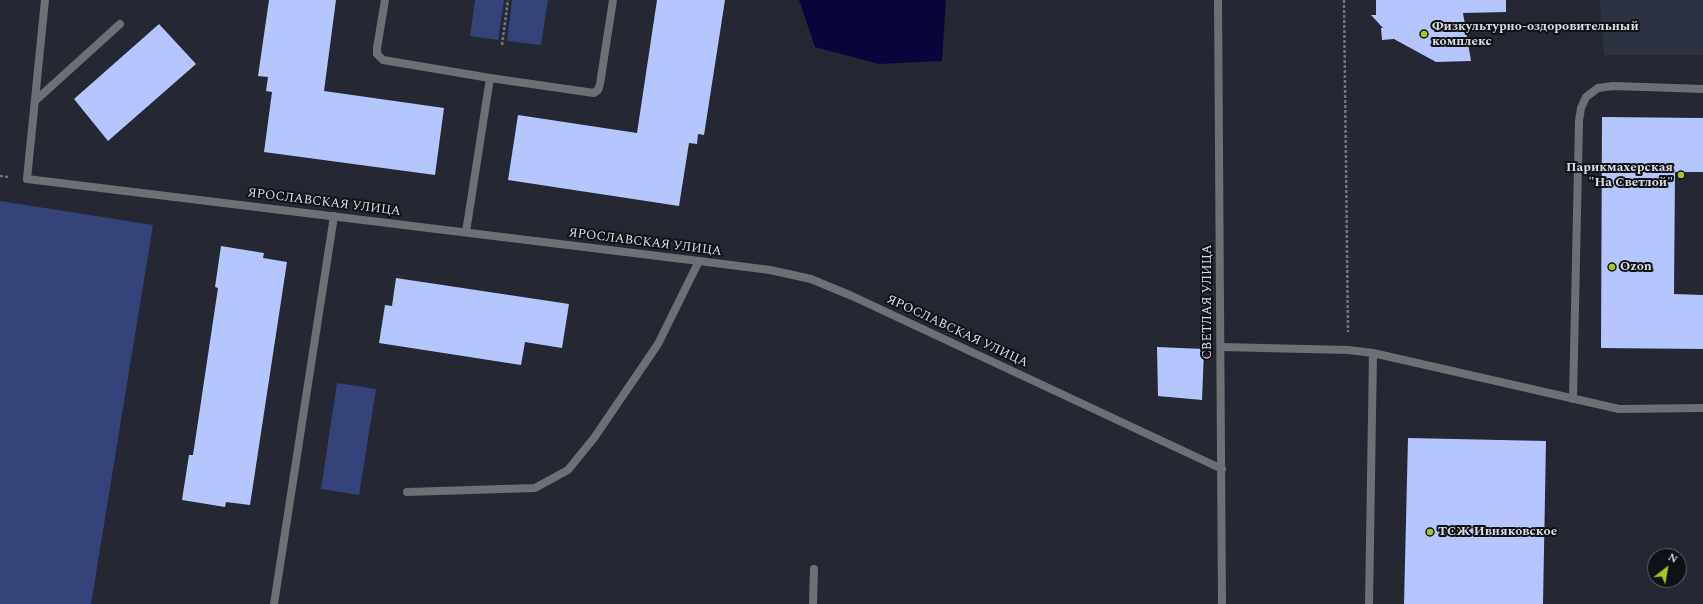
<!DOCTYPE html>
<meta charset="utf-8">
<style>
body{margin:0}
#map{position:relative;width:1703px;height:604px;overflow:hidden;background:#252832;font-family:Spectral,serif}
canvas{display:block}
.north{position:absolute;left:1647px;top:548px;width:40px;height:40px;box-sizing:border-box;background:#101116;border:1px solid #616368;border-radius:50%;rotate:31deg;font-size:11px;font-weight:700;line-height:16px;text-align:center;color:#dbdde4}
.north::after{content:'';display:block;margin:auto;width:14px;height:18px;background:#a4c825;clip-path:polygon(50% 0,100% 100%,50% 72%,0 100%)}
</style>
<div id="map">
<canvas width="1703" height="604"></canvas>
<div class="north">N</div>
</div>
<script>
const g = document.querySelector('canvas').getContext('2d');
g.lineJoin = 'round';
function paint(path, color) {
  g.fillStyle = color;
  g.fill(path, 'evenodd');
}
function strokePath(path, color, width, dash) {
  g.strokeStyle = color;
  g.lineWidth = width;
  g.lineCap = dash ? 'butt' : 'round';
  g.setLineDash(dash || []);
  g.stroke(path);
}
function label(font, color, halo, rows, align = 'center') {
  g.font = font + ' Spectral,serif';
  g.lineWidth = 4;
  g.setLineDash([]);
  g.textBaseline = 'middle';
  g.strokeStyle = halo;
  g.fillStyle = color;
  for (const [text, x, y, turn = 0] of rows) {
    g.save();
    g.translate(x, y);
    g.rotate((+turn || 0) * Math.PI / 180);
    g.textAlign = isNaN(turn) ? turn : align;
    if (halo) g.strokeText(text, 0, 0);
    g.fillText(text, 0, 0);
    g.restore();
  }
}
const built = new Path2D(`
 M1600 0H1703V55H1604Z`);
const green = new Path2D(`
 M475 0H504L498 40 470 36Z
 M512 0H548L541 45 507 41Z
 M0 201 153 225 91 604H0Z
 M337 383 376 389 359 495 321 489Z`);
const water = new Path2D(`
 M799 0H946L942 61 879 64 815 47Z`);
const building = new Path2D(`
 M269 0H336L324 91 444 108 435 175 264 152 272 92 266 91 268 77 258 76Z
 M657 0H725L704 135 698 134 697 144 689 143 679 206 508 180 518 115 637 133Z
 M1376 0H1506V12L1463 13 1471 61 1436 62 1394 39 1382 40 1381 28H1383L1371 15H1376Z
 M159 24 196 64 108 141 74 99Z
 M1602 117 1703 118V172H1675L1674 294 1703 295V349L1601 348Z
 M221 246 264 253 263 258 287 262 250 505 226 502 225 507 182 500 189 455H193L218 288 215 287Z
 M396 278 569 304 562 348 525 342 521 365 379 343 385 305 392 306Z
 M1157 347 1204 349 1202 400 1158 396Z
 M1408 438 1546 441 1543 604H1404Z`);
const path = new Path2D(`
 M1344 0 1348 332
 M502 45 508 0
 M0 176 8 177`);
const service = new Path2D(`
 M385 0 377 48V54L383 60 490 78
 M35 101 120 24
 M27 179 45 0
 M466 232 490 78 594 93 598 90 600 84 613 0
 M1221 347 1348 350 1373 353 1619 409 1703 408
 M1573 399 1579 121 1581 108 1586 97 1598 88 1613 86 1703 89
 M407 492 535 488 568 470 594 438 658 344 699 261
 M274 604 334 216
 M1369 604 1373 353`);
const minor = new Path2D(`
 M1218 0 1222 604
 M27 179 699 261 770 270 811 279 852 296 1222 469
 M813 604 814 569`);
const markers = [
 [1424,34,4,"#a4c825"],
 [1681,175,4,"#a4c825"],
 [1612,267,4,"#a4c825"],
 [1430,532,4,"#a4c825"]
];
const poiNames = [
 ["Физкультурно-оздоровительный",1432,27],
 ["комплекс",1432,42],
 ["Парикмахерская",1673,168,"right"],
 ["\"На Светлой\"",1673,183,"right"],
 ["Ozon",1620,267],
 ["ТСЖ Ивняковское",1438,532]
];
const streetNames = [
 ["ЯРОСЛАВСКАЯ УЛИЦА",324,203,7],
 ["ЯРОСЛАВСКАЯ УЛИЦА",645,243,7],
 ["СВЕТЛАЯ УЛИЦА",1208,302,-90],
 ["ЯРОСЛАВСКАЯ УЛИЦА",957,332,25]
];
paint(built, '#2d3240');
paint(green, '#354179');
paint(water, '#08053d');
paint(building, '#b5c5fd');
strokePath(path, '#72747d', 2.5, [3, 2]);
strokePath(service, '#6e6f74', 8);
strokePath(minor, '#6e6f74', 8);
for (const [x, y, r, color] of markers) {
  const dot = new Path2D();
  dot.arc(x, y, r, 0, 2 * Math.PI);
  g.fillStyle = color;
  g.fill(dot);
  strokePath(dot, '#101116', 1.5);
}
label('bold 13px', '#dbdde4', '#101116', poiNames, 'left');
label('13px', '#dbdde4', '#101116', streetNames);
</script>
